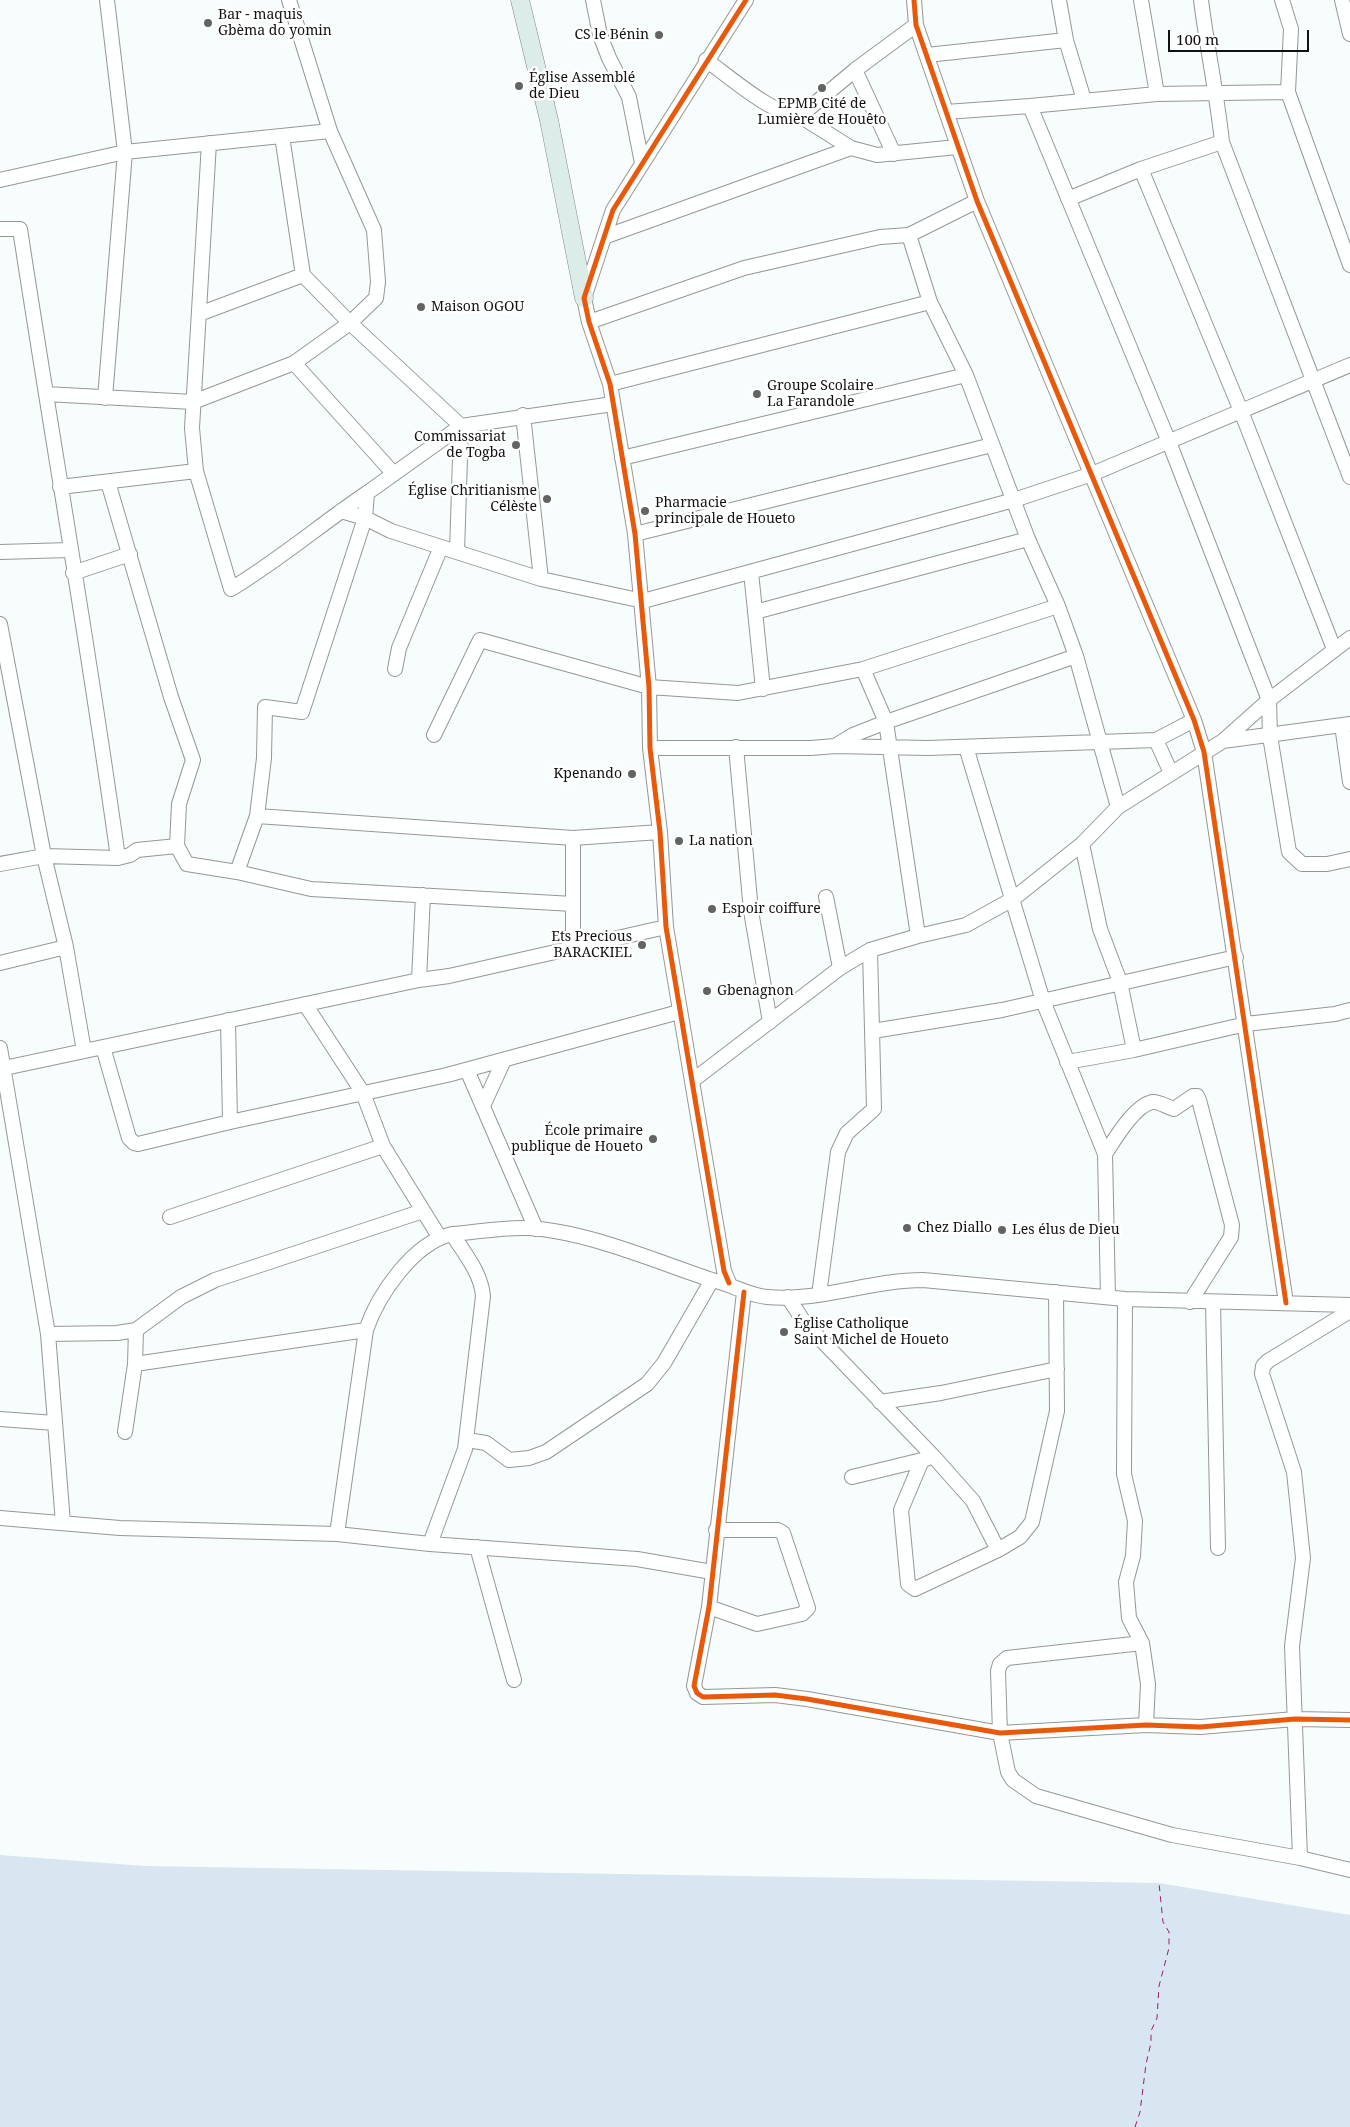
<!DOCTYPE html>
<meta charset="utf-8">
<style>
body{margin:0}
#map{position:relative;width:1350px;height:2127px;overflow:hidden;background:#f7fdfc;font-family:"Noto Serif",serif}
canvas{display:block}
.scale{position:absolute;left:1168px;top:30px;width:141px;height:22px;box-sizing:border-box;border:2px solid #111;border-top:0;padding-left:6px;font-size:15px;line-height:18px;white-space:nowrap;color:#111;-webkit-text-stroke:4px #fff;paint-order:stroke}
</style>
<div id="map">
<canvas width="1350" height="2127"></canvas>
<div class="scale">100 m</div>
</div>
<script>
const g = document.querySelector('canvas').getContext('2d');
g.lineJoin = 'round';
function paint(path, color) {
  g.fillStyle = color;
  g.fill(path, 'evenodd');
}
function strokePath(path, color, width, dash) {
  g.strokeStyle = color;
  g.lineWidth = width;
  g.lineCap = dash ? 'butt' : 'round';
  g.setLineDash(dash || []);
  g.stroke(path);
}
function label(font, color, halo, rows, align = 'center') {
  g.font = font + ' "Noto Serif",serif';
  g.lineWidth = 5;
  g.setLineDash([]);
  g.textBaseline = 'middle';
  g.strokeStyle = halo;
  g.fillStyle = color;
  for (const [text, x, y, turn = 0] of rows) {
    g.save();
    g.translate(x, y);
    g.rotate((+turn || 0) * Math.PI / 180);
    g.textAlign = isNaN(turn) ? turn : align;
    if (halo) g.strokeText(text, 0, 0);
    g.fillText(text, 0, 0);
    g.restore();
  }
}
const green = new Path2D(`
 M0 1855 145 1866 1159 1883 1350 1915V2127H0Z`);
const ferry = new Path2D(`
 M1135 2127 1140 2112 1146 2064 1151 2043V2031L1157 2018 1159 1986 1169 1948V1932L1163 1922 1159 1883`);
const minor = new Path2D(`
 M593 0 600 35 609 58 629 97 642 163
 M914 0 916 25 977 201 1194 720 1204 752 1286 1303
 M1059 0 1066 40 1084 100
 M1141 0 1157 94
 M1201 0C1207 48 1217 94 1222 142L1350 477
 M1282 0 1291 29 1288 92 1350 265
 M1342 0 1350 34
 M927 55 1066 40
 M706 60C730 77 771 114 800 116L855 70 916 25
 M855 70 894 154
 M1288 92 1157 94 1030 106 1169 442 1269 700 1270 736 1289 852 1302 864H1327L1350 859
 M946 112 1030 106
 M800 116 851 148 877 155 957 147
 M282 136 303 275 350 323 461 426 457 552
 M209 143 192 428 196 471 231 589C279 560 321 524 367 493
 M1141 169 1241 411 1334 649
 M0 180 125 152 330 131
 M1068 199 1141 169 1222 142
 M0 229H20C52 439 89 648 118 858
 M909 235 930 302 966 375 1028 539 1058 606 1076 656 1118 807
 M604 237 851 148
 M199 314 303 275
 M589 322 744 268 880 237 909 235 977 201
 M294 363 394 474
 M610 384 930 302
 M46 394 193 402 294 363 350 323 376 298 378 282 374 230 330 131 289 0
 M105 398 125 152 107 0
 M523 415 541 579
 M622 458 966 375
 M60 487 196 471
 M341 511 365 518 391 531 541 579 643 601 1014 500 1092 474 1350 365
 M635 534 992 445
 M0 552 70 550
 M751 572 763 689
 M73 573 130 554
 M755 612 1028 539
 M0 624 44 856 66 947 84 1051
 M395 669 399 648 441 547
 M863 669 886 722 918 936
 M1342 725 1350 782
 M434 735 480 640 649 687 738 693 863 669 1058 606
 M1156 740 1171 773
 M1223 741 1269 700 1350 638
 M835 746 928 748 1156 740 1194 720
 M736 747 751 911 770 1022
 M966 747 1043 1001 1105 1154 1108 1297
 M650 748H811L835 746 853 735 886 722 1076 656
 M257 816 573 838 660 832
 M1082 844 1100 929 1120 982 1134 1050
 M177 846 187 864 237 872
 M0 864 44 856 118 858 130 855 137 850 177 846 179 804 193 760 171 697 108 482
 M826 897 840 968
 M573 904 311 889 237 872 257 816 264 758 265 707 302 712 365 518 367 493 461 426 613 404
 M573 947V838
 M0 963 66 947
 M419 980 423 895
 M305 1004 363 1093 383 1146 440 1238
 M228 1020 230 1122
 M873 1031 1002 1010 1236 957
 M103 1047 129 1138 134 1143 138 1144 230 1122 447 1075 679 1012
 M0 1048 48 1334 63 1523
 M1067 1062 1134 1050 1246 1024 1335 1014 1350 1010
 M0 1069 419 980 449 976 666 927
 M467 1070 536 1229
 M692 1081 840 968 870 950 918 936 966 925 1013 899 1082 844 1118 807 1223 741 1350 724
 M483 1106 504 1060
 M1105 1154C1115 1139 1134 1106 1152 1102 1159 1101 1167 1107 1174 1109L1193 1096H1197L1199 1100 1232 1225 1231 1237 1190 1302
 M170 1217 383 1146
 M729 1283 724 1271 666 927 660 832 650 748 649 687 635 534 610 384 589 322 584 298 613 210 746 0
 M744 1292 709 1607 694 1686 697 1693 703 1697 775 1695 807 1699 1000 1733 1146 1725 1200 1727 1295 1719 1350 1720
 M819 1295 838 1152 847 1133 874 1109 870 950
 M788 1297 804 1322 934 1457 973 1501 998 1550
 M1125 1299 1124 1474 1135 1521 1133 1556 1126 1582 1129 1618 1142 1643 1148 1684 1146 1725
 M1213 1303 1218 1548
 M48 1334 117 1333 136 1330 181 1297 215 1280 423 1211
 M135 1364 366 1330
 M880 1402 941 1393 1057 1369
 M0 1419 55 1423
 M125 1432 135 1364 136 1330
 M467 1440 486 1443 509 1460 529 1458 546 1452 647 1384 664 1363 712 1280
 M922 1460 901 1510 908 1584 915 1589 998 1550 1020 1537 1032 1522 1057 1411 1056 1292
 M852 1477 926 1459
 M0 1518 120 1528 337 1534 430 1544 637 1559 712 1572
 M337 1534 366 1330C378 1295 413 1243 452 1234 477 1232 503 1227 528 1228 587 1231 657 1262 712 1280 731 1284 747 1295 767 1297 819 1302 871 1280 923 1280L1125 1299 1350 1305
 M430 1544 465 1449 483 1296C481 1273 465 1254 452 1234
 M477 1547 514 1680
 M709 1607 757 1624 802 1614 808 1608 783 1533 778 1530H716
 M1142 1643 1007 1658 1000 1664 998 1671 1000 1733 1008 1772 1013 1780 1036 1796 1172 1835 1300 1858 1350 1870
 M1300 1858 1292 1646 1303 1558 1294 1472 1262 1374 1263 1366 1268 1361 1350 1311`);
const major = new Path2D(`
 M520 0 549 120 584 298`);
const cycleway = new Path2D(`
 M914 0 916 25 977 201 1194 720 1204 752 1286 1303
 M729 1283 724 1271 666 927 660 832 650 748 649 687 635 534 610 384 589 322 584 298 613 210 746 0
 M744 1292 709 1607 694 1686 697 1693 703 1697 775 1695 807 1699 1000 1733 1146 1725 1200 1727 1295 1719 1350 1720`);
const markers = [
 [208,23,5,"#626463"],
 [659,35,5,"#626463"],
 [519,86,5,"#626463"],
 [822,88,5,"#626463"],
 [421,307,5,"#626463"],
 [757,394,5,"#626463"],
 [516,445,5,"#626463"],
 [547,499,5,"#626463"],
 [645,511,5,"#626463"],
 [632,774,5,"#626463"],
 [679,841,5,"#626463"],
 [712,909,5,"#626463"],
 [642,945,5,"#626463"],
 [707,991,5,"#626463"],
 [653,1139,5,"#626463"],
 [907,1228,5,"#626463"],
 [1002,1230,5,"#626463"],
 [784,1332,5,"#626463"]
];
const poiNames = [
 ["Bar - maquis",218,15],
 ["Gbèma do yomin",218,31],
 ["CS le Bénin",649,35,"right"],
 ["Église Assemblé",529,78],
 ["de Dieu",529,94],
 ["EPMB Cité de",822,104,"center"],
 ["Lumière de Houêto",822,120,"center"],
 ["Maison OGOU",431,307],
 ["Groupe Scolaire",767,386],
 ["La Farandole",767,402],
 ["Commissariat",506,437,"right"],
 ["de Togba",506,453,"right"],
 ["Église Chritianisme",537,491,"right"],
 ["Célèste",537,507,"right"],
 ["Pharmacie",655,503],
 ["principale de Houeto",655,519],
 ["Kpenando",622,774,"right"],
 ["La nation",689,841],
 ["Espoir coiffure",722,909],
 ["Ets Precious",632,937,"right"],
 ["BARACKIEL",632,953,"right"],
 ["Gbenagnon",717,991],
 ["École primaire",643,1131,"right"],
 ["publique de Houeto",643,1147,"right"],
 ["Chez Diallo",917,1228],
 ["Les élus de Dieu",1012,1230],
 ["Église Catholique",794,1324],
 ["Saint Michel de Houeto",794,1340]
];
paint(green, '#d8e6f2');
strokePath(ferry, '#a21b66', 1, [6, 5]);
strokePath(minor, '#959797', 16);
strokePath(major, '#828584', 19);
strokePath(minor, '#feffff', 14);
strokePath(major, '#dcece8', 18);
strokePath(cycleway, '#e8590c', 5);
for (const [x, y, r, color] of markers) {
  const dot = new Path2D();
  dot.arc(x, y, r, 0, 2 * Math.PI);
  g.fillStyle = color;
  g.fill(dot);
  strokePath(dot, '#fff', 2);
}
label('14px', '#111', '#fff', poiNames, 'left');
</script>
